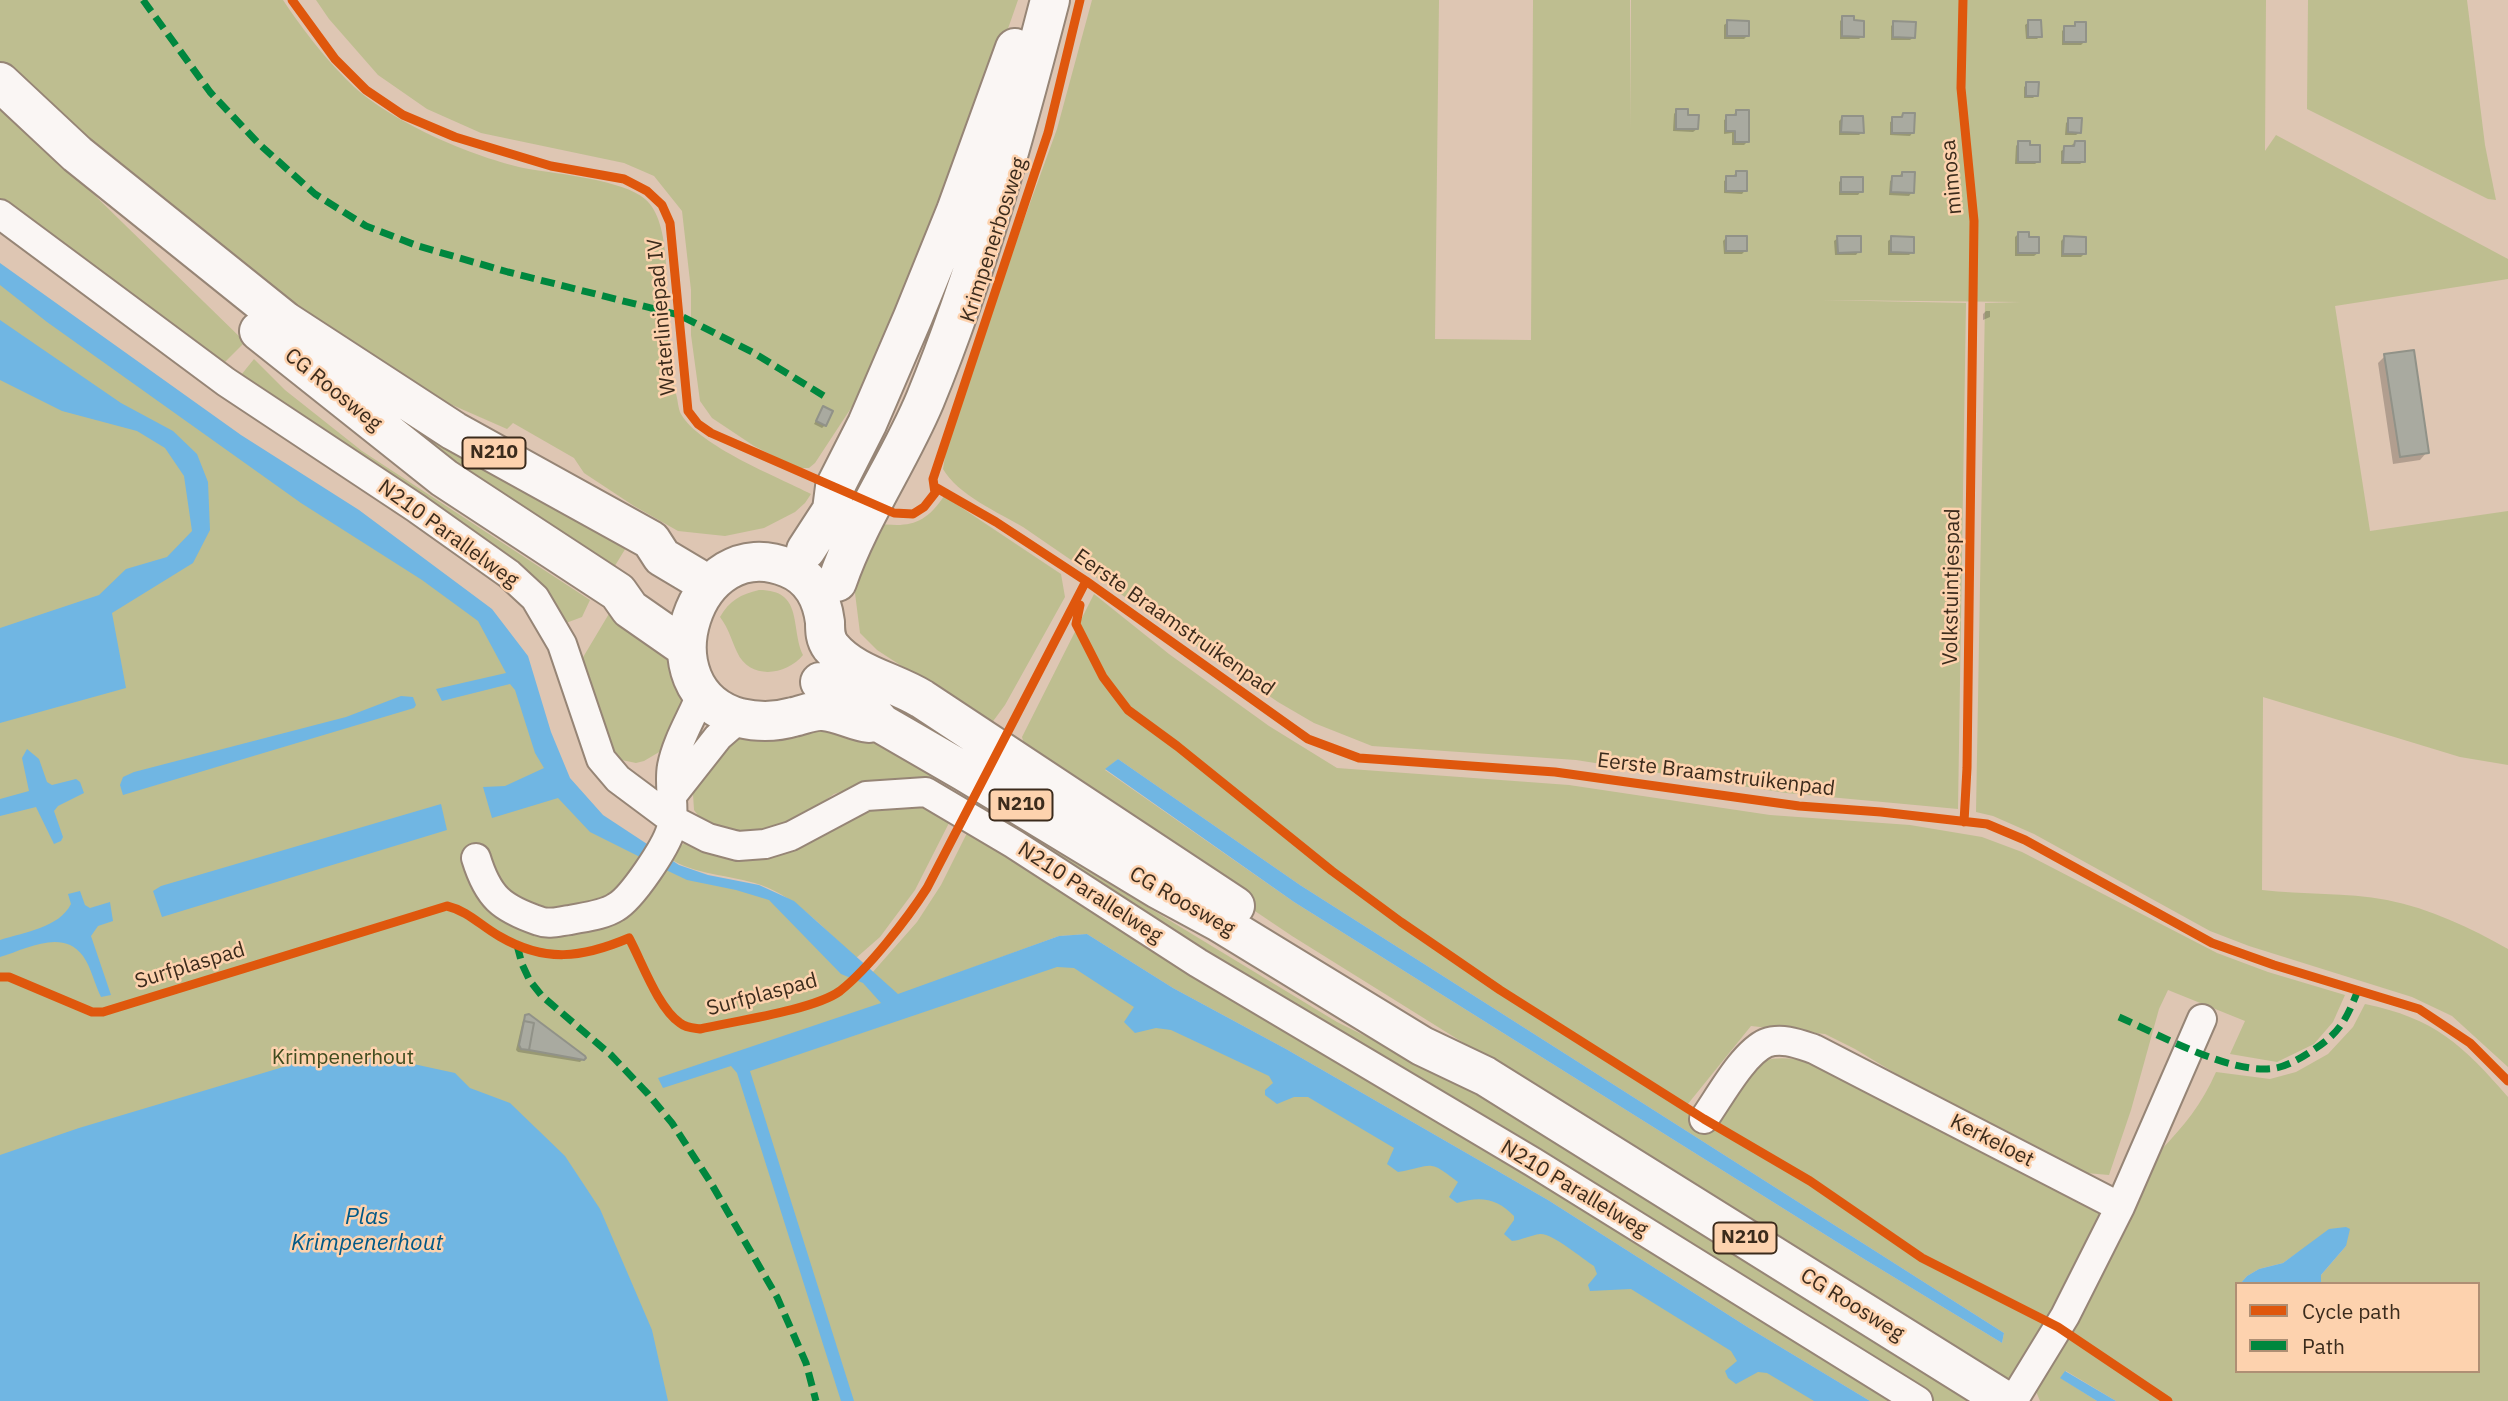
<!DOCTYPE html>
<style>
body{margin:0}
#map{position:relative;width:2508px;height:1401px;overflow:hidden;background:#dec6b3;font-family:"IBM Plex Sans",sans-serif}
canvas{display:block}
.legend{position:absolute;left:2235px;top:1282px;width:245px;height:91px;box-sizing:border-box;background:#fdd2ae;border:2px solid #af8f74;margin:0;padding:9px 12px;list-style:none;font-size:21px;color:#3b2b1c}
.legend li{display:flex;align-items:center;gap:14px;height:35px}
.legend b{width:35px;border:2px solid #af8f74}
</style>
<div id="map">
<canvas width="2508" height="1401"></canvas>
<ul class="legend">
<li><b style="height:9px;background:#df570d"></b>Cycle path</li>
<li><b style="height:9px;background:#00873e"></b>Path</li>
</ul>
</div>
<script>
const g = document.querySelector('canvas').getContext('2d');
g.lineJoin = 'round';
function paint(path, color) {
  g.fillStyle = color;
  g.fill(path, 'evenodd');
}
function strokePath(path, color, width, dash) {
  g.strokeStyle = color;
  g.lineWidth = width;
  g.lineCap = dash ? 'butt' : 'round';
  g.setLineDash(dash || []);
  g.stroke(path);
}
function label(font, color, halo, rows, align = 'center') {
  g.font = font + ' "IBM Plex Sans",sans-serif';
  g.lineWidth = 5;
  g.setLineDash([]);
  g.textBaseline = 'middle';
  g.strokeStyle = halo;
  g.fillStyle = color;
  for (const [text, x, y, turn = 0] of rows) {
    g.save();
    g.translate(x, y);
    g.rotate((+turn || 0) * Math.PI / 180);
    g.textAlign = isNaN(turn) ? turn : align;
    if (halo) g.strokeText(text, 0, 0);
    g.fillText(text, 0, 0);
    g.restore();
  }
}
const green = new Path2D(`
 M0 0H283C301 27 323 56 346 79 385 120 473 158 529 169 559 174 623 180 645 199 672 221 666 294 667 326 668 349 671 372 676 394 678 400 678 409 681 414 699 446 778 477 811 494L805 503 795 512 764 528 725 536 678 531 634 506 584 473 574 458 513 423 507 429 450 404 402 377 311 317 126 172 0 65Z
 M316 0H1018L995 66 879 351 855 402 815 463 809 468H797L754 446 712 418 700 401 691 335V290L682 211 654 176 624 163 481 133 427 109 378 75 329 19Z
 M1092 0H1439L1435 339 1531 340 1533 0H1630V130L1631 0H2266L2265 151 2276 135 2508 259V279L2335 306 2370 531 2508 511V765L2460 757 2263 697 2262 890C2303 895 2346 892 2387 900 2431 909 2469 927 2508 949V1067L2452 1016 2412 997 2249 946 2210 931 2034 834 1993 816 1976 812 1985 303 2021 302 1821 300 1966 303 1958 809 1786 793 1576 760 1372 746 1314 723 1278 702 1023 527C999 513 957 494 943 469L946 451 997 294 1057 129Z
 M2308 0H2467L2485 145 2496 200 2488 199 2307 109Z
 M0 103 245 342 222 365 0 201Z
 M0 272 444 584 511 649 567 796 691 875 767 894 897 1011 1076 953 1834 1401H0Z
 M299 345 627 546 613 569 506 503Z
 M254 359 285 390 362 451 590 600 582 617 558 626 237 380Z
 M944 496 1061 574 1065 597 1005 705 991 724 877 650 860 633 853 577 875 523C908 528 925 525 944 496Z
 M759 590C804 590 790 627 803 655 787 675 750 681 737 652 731 639 729 629 720 617 729 601 741 594 759 590Z
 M1094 594 1169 654 1269 726 1337 768 1569 785 1770 815 1910 825 1982 837 2022 852 2217 953 2268 972 2345 995 2333 1022 2314 1044 2277 1062 2230 1054 2245 1021 2168 990 2159 1009 2131 1110 2109 1175 2086 1173 2043 1157 1966 1116 1855 1049 1825 1034 1751 1026 1683 1110 1708 1129C1718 1114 1749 1067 1764 1061 1777 1056 1794 1059 1808 1060L2007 1166 2056 1185 2105 1214 2020 1376 2003 1379 1292 936 1243 903 1024 744 1022 737ZM1118 759 1300 885 2004 1333 2002 1343 1864 1259 1294 902 1105 770Z
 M613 607 669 652 683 693 682 706 666 748 644 761 636 763 617 759 610 754 579 664Z
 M849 727 887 747 938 781 935 787 862 785 834 794 794 822 758 833 739 834 703 822 694 810 693 794 707 764 742 735Z
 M910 798 950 821 915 890 880 937 856 958C826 931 799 899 761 885 729 874 696 876 667 857L687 841 720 852 867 801Z
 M991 812 1337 1022 1476 1091 1978 1401H1933L989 817Z
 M969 829 1902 1401H1870L1749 1328 1548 1200 1286 1049 1173 988 1087 934 1059 936 898 995 872 973 917 922 941 885Z
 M2365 1004C2434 1018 2463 1045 2508 1097V1401H2116L2066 1371 2061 1378 2097 1401H2040L2033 1384 2160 1151C2184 1126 2202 1104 2216 1072L2270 1079 2296 1072 2328 1054 2353 1027ZM2346 1246 2321 1275V1284H2478V1371H2237V1284H2240L2247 1276 2259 1269 2283 1263 2300 1251Z`);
const water = new Path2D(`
 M0 263 241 435 359 510 492 609 528 656 551 732 570 778 603 815 679 865 708 875 759 885 794 901 898 994 1059 936 1087 934 1173 988 1286 1049 1548 1200 1749 1328 1870 1401H1814L1767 1373 1758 1372 1736 1384 1728 1378 1725 1371 1737 1361 1731 1351 1631 1289 1590 1291 1588 1285 1597 1274 1594 1266C1583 1259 1552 1233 1540 1234 1531 1235 1522 1240 1512 1241L1504 1234 1514 1220V1216C1497 1198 1480 1196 1457 1203L1449 1197 1458 1182C1427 1158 1434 1166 1398 1172L1387 1164 1394 1148 1308 1097H1294L1277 1104 1265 1095V1090L1273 1083 1269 1076 1171 1030 1156 1028 1135 1033 1124 1022 1134 1007 1074 968 1057 967 750 1071 854 1401H841L737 1073 731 1066 663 1088 658 1078 881 1003 863 983 841 974 769 900 736 890 687 880 666 870 590 832 558 798 492 818 483 787 505 786 544 768 535 753 515 690 510 684 442 701 436 689 506 673 478 621 422 580 301 503 47 322 0 285Z
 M0 320 121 403 173 431 197 454 208 482 210 530 193 563 112 613 126 688 0 723V628L99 595 126 569 167 557 192 531 184 476 165 448 137 431 62 411 0 380Z
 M401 696 413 697 416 705 414 708 123 795 120 785 123 777 134 772 346 717Z
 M27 749 39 759 47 782 52 785 76 779 80 782 84 793 58 806 54 811 63 837 61 841 54 844 36 807 0 816V799L29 791 22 758Z
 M1118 759 1300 885 2004 1333 2002 1343 1864 1259 1294 902 1105 769Z
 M441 804 447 830 162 917 153 891 161 886Z
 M80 891 85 905 90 908 110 902 113 921 98 926 91 936 111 995 101 997C95 985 91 967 83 956 63 928 26 949 0 957V940C24 932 59 928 71 904L68 894Z
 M381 1057 455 1073 470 1088 510 1103 565 1156 600 1209 652 1330 668 1401H0V1155L79 1128 300 1062Z
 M2346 1227 2350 1229 2346 1246 2321 1275V1284H2240L2247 1276 2259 1269 2283 1263 2329 1229Z
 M2065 1371 2116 1401H2097L2060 1378Z`);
const shadow = new Path2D(`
 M1843 18 1852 22 1862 36 1859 39H1840V21Z
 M1728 22 1747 36 1744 39H1724V25Z
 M2029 22 2040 36 2037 39H2026L2025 25Z
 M1894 23 1914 37 1910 40H1891V26Z
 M2076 24 2084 42 2081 45H2062V31L2065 28H2071Z
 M2027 84 2036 95 2033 98H2024V87Z
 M1677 110 1686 117 1697 129 1693 132 1673 131 1674 114Z
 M1737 112 1747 142 1744 145H1732V133L1724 134V120Z
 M1903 115 1913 132 1910 136 1890 135V122Z
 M1842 118 1862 132 1859 135H1839V121Z
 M2069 120 2080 132 2076 135H2065L2066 123Z
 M2019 142 2039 161 2035 164H2015L2016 146Z
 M2075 143 2084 161 2080 164H2061V151Z
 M1737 173 1745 190 1742 194 1724 193V181Z
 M1903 173 1912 192 1909 196 1889 195 1890 181Z
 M1842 179 1861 191 1858 195H1839V182Z
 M2018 234 2028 239 2038 253 2034 256H2015V237Z
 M1726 238 1746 250 1742 254H1724L1723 241Z
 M1838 238 1859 251 1856 255H1835L1834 241Z
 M1892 238 1912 252 1909 255H1888V241Z
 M2064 238 2084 254 2081 257H2061V241Z
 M1986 311H1990V317L1983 320V314Z
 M2385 356 2427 452 2420 460 2393 464 2378 363Z
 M823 408 825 425 822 428 814 424Z
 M526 1017 584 1058 580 1062 518 1052 516 1050 523 1020Z`);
const building = new Path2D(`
 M1842 16H1854V20L1864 21V37L1842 36Z
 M1727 20 1749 21V36H1727Z
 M2028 20H2041L2042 37H2028Z
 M1893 21 1916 22 1915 38 1893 37Z
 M2075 22H2086V42H2064V26H2075Z
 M2026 82H2039L2038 96H2026Z
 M1676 109H1688V115H1699L1698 129H1676Z
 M1736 110H1749V142H1735V131H1726V115H1736Z
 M1903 113H1915L1914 133H1892V117H1902Z
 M1842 116H1863L1864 133 1841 132Z
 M2068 118H2082L2081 133 2068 132Z
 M2018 141H2030V145H2040V162H2018Z
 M2075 141H2085V162H2063L2064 146H2074Z
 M1736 171H1747V191H1726V176H1736Z
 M1902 172H1915L1914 193 1891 192 1892 176H1902Z
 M1841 177H1863V192H1841Z
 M2018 232H2029V237H2039V253H2018Z
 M1726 236H1747V251H1726Z
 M1837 236H1861V252L1838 253Z
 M1891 236 1914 237V253L1891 252Z
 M2064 236 2086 237V254H2063Z
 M2414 350 2429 453 2400 457 2384 354Z
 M823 406 833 411 826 426 816 421Z
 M529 1014 585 1056 586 1058 584 1060 529 1050 534 1023 524 1021 525 1015Z
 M524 1021 534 1023 529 1050 521 1049 519 1045Z`);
const street = new Path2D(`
 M0 214 226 382 416 508 509 574 535 598 562 644 601 759 618 779 673 820 708 838 738 846 765 844 791 836 866 796 926 792 1014 844 1198 963 1533 1162 1918 1401
 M670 798 718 737 740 718
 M476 858C488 897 501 908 539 921 549 925 560 921 570 920 585 917 604 915 616 907 632 898 666 847 671 829 676 809 668 787 672 766 677 740 693 716 702 692
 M1704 1119C1719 1098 1743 1053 1766 1043 1782 1037 1799 1044 1814 1049L2120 1207 2202 1019
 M2013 1401 2065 1316 2120 1207`);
const secondary = new Path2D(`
 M806 550 832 510 835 487 867 424 913 317 956 211 1015 48
 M837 582C859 518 899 462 925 400 978 271 1015 135 1050 0`);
const primary = new Path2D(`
 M0 82 77 154 285 321 454 431 651 540 662 557 709 585
 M259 331 444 478 618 592 630 609 686 648
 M820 682 866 706 882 724 965 772 1158 889 1219 922 1422 1046 1485 1076 2006 1401
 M869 723C853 721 839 712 823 711 813 710 803 715 793 717 776 722 757 722 740 718 641 691 694 528 788 568 811 577 822 598 825 622 825 631 825 639 831 647 854 675 893 681 922 699L1235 906`);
const quiet = new Path2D(`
 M143 0 210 92 259 144 315 194 366 226 418 246 508 272 679 315 754 353 829 399
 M517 945 522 964 530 981 542 996 611 1055 648 1094 672 1123 711 1183 777 1297 806 1363 816 1401
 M2119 1017C2160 1035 2233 1076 2276 1068 2287 1066 2301 1058 2310 1052 2339 1034 2346 1021 2358 990`);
const cycleway = new Path2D(`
 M292 0 335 59 366 90 403 115 455 137 551 166 624 179 647 191 662 205 670 223 688 411 698 424 711 433 894 513 913 514 924 507 935 493 933 479 1048 133 1080 0
 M1963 0 1961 88 1974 221 1967 768 1964 822
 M935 487 996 522 1086 581 1308 739 1359 758 1555 772 1799 806 1881 812 1987 824 2025 840 2212 943 2274 965 2419 1009 2470 1043 2508 1081
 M1080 605 1076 624 1103 677 1128 710 1177 746 1332 871 1401 922 1500 990 1704 1119 1810 1181 1922 1258 2058 1327 2168 1401
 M0 977H9L92 1012H103L447 906C468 911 481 926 499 936 545 963 582 958 629 938 642 962 658 1008 680 1023 686 1028 693 1028 700 1029 735 1021 814 1010 840 991 869 968 907 919 927 888L1086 581`);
const shields = [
 [494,453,63],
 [1021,805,63],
 [1745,1238,63]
];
const shieldNames = [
 ["N210",494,453],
 ["N210",1021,805],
 ["N210",1745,1238]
];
const streetNames = [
 ["mimosa",1952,177,-95],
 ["Krimpenerbosweg",994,240,-72],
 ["Waterliniepad IV",662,317,-95],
 ["CG Roosweg",333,390,39],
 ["N210 Parallelweg",448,534,36],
 ["Volkstuintjespad",1952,587,-89],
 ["Eerste Braamstruikenpad",1174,623,35],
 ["Eerste Braamstruikenpad",1716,775,7],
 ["N210 Parallelweg",1090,893,33],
 ["CG Roosweg",1182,902,30],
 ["Surfplaspad",190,966,-17],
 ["Surfplaspad",762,995,-15],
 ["Kerkeloet",1992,1141,27],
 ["N210 Parallelweg",1574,1189,31],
 ["CG Roosweg",1852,1305,32]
];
const parkNames = [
 ["Krimpenerhout",343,1058]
];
const waterNames = [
 ["Plas",367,1217],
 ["Krimpenerhout",367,1243]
];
paint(green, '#bebe90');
paint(water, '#70b6e3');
paint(shadow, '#0003');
paint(building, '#a9aaa0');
strokePath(building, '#919288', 2);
strokePath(street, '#968576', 32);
strokePath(secondary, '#968576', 42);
strokePath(primary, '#968576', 42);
strokePath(street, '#faf6f4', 28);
strokePath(secondary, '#faf6f4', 38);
strokePath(primary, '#faf6f4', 38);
strokePath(quiet, '#00873e', 7, [14, 7]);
strokePath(cycleway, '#df570d', 9);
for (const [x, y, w] of shields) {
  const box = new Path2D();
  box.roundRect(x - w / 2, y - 15.5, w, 31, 5);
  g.fillStyle = '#fdd2ae';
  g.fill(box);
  strokePath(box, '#3b2b1c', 2);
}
label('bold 19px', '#3b2b1c', null, shieldNames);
label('21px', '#3b2b1c', '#fdd2ae', streetNames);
label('21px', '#404c1f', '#fdd2ae', parkNames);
label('italic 23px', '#005886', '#fdd2ae', waterNames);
</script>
